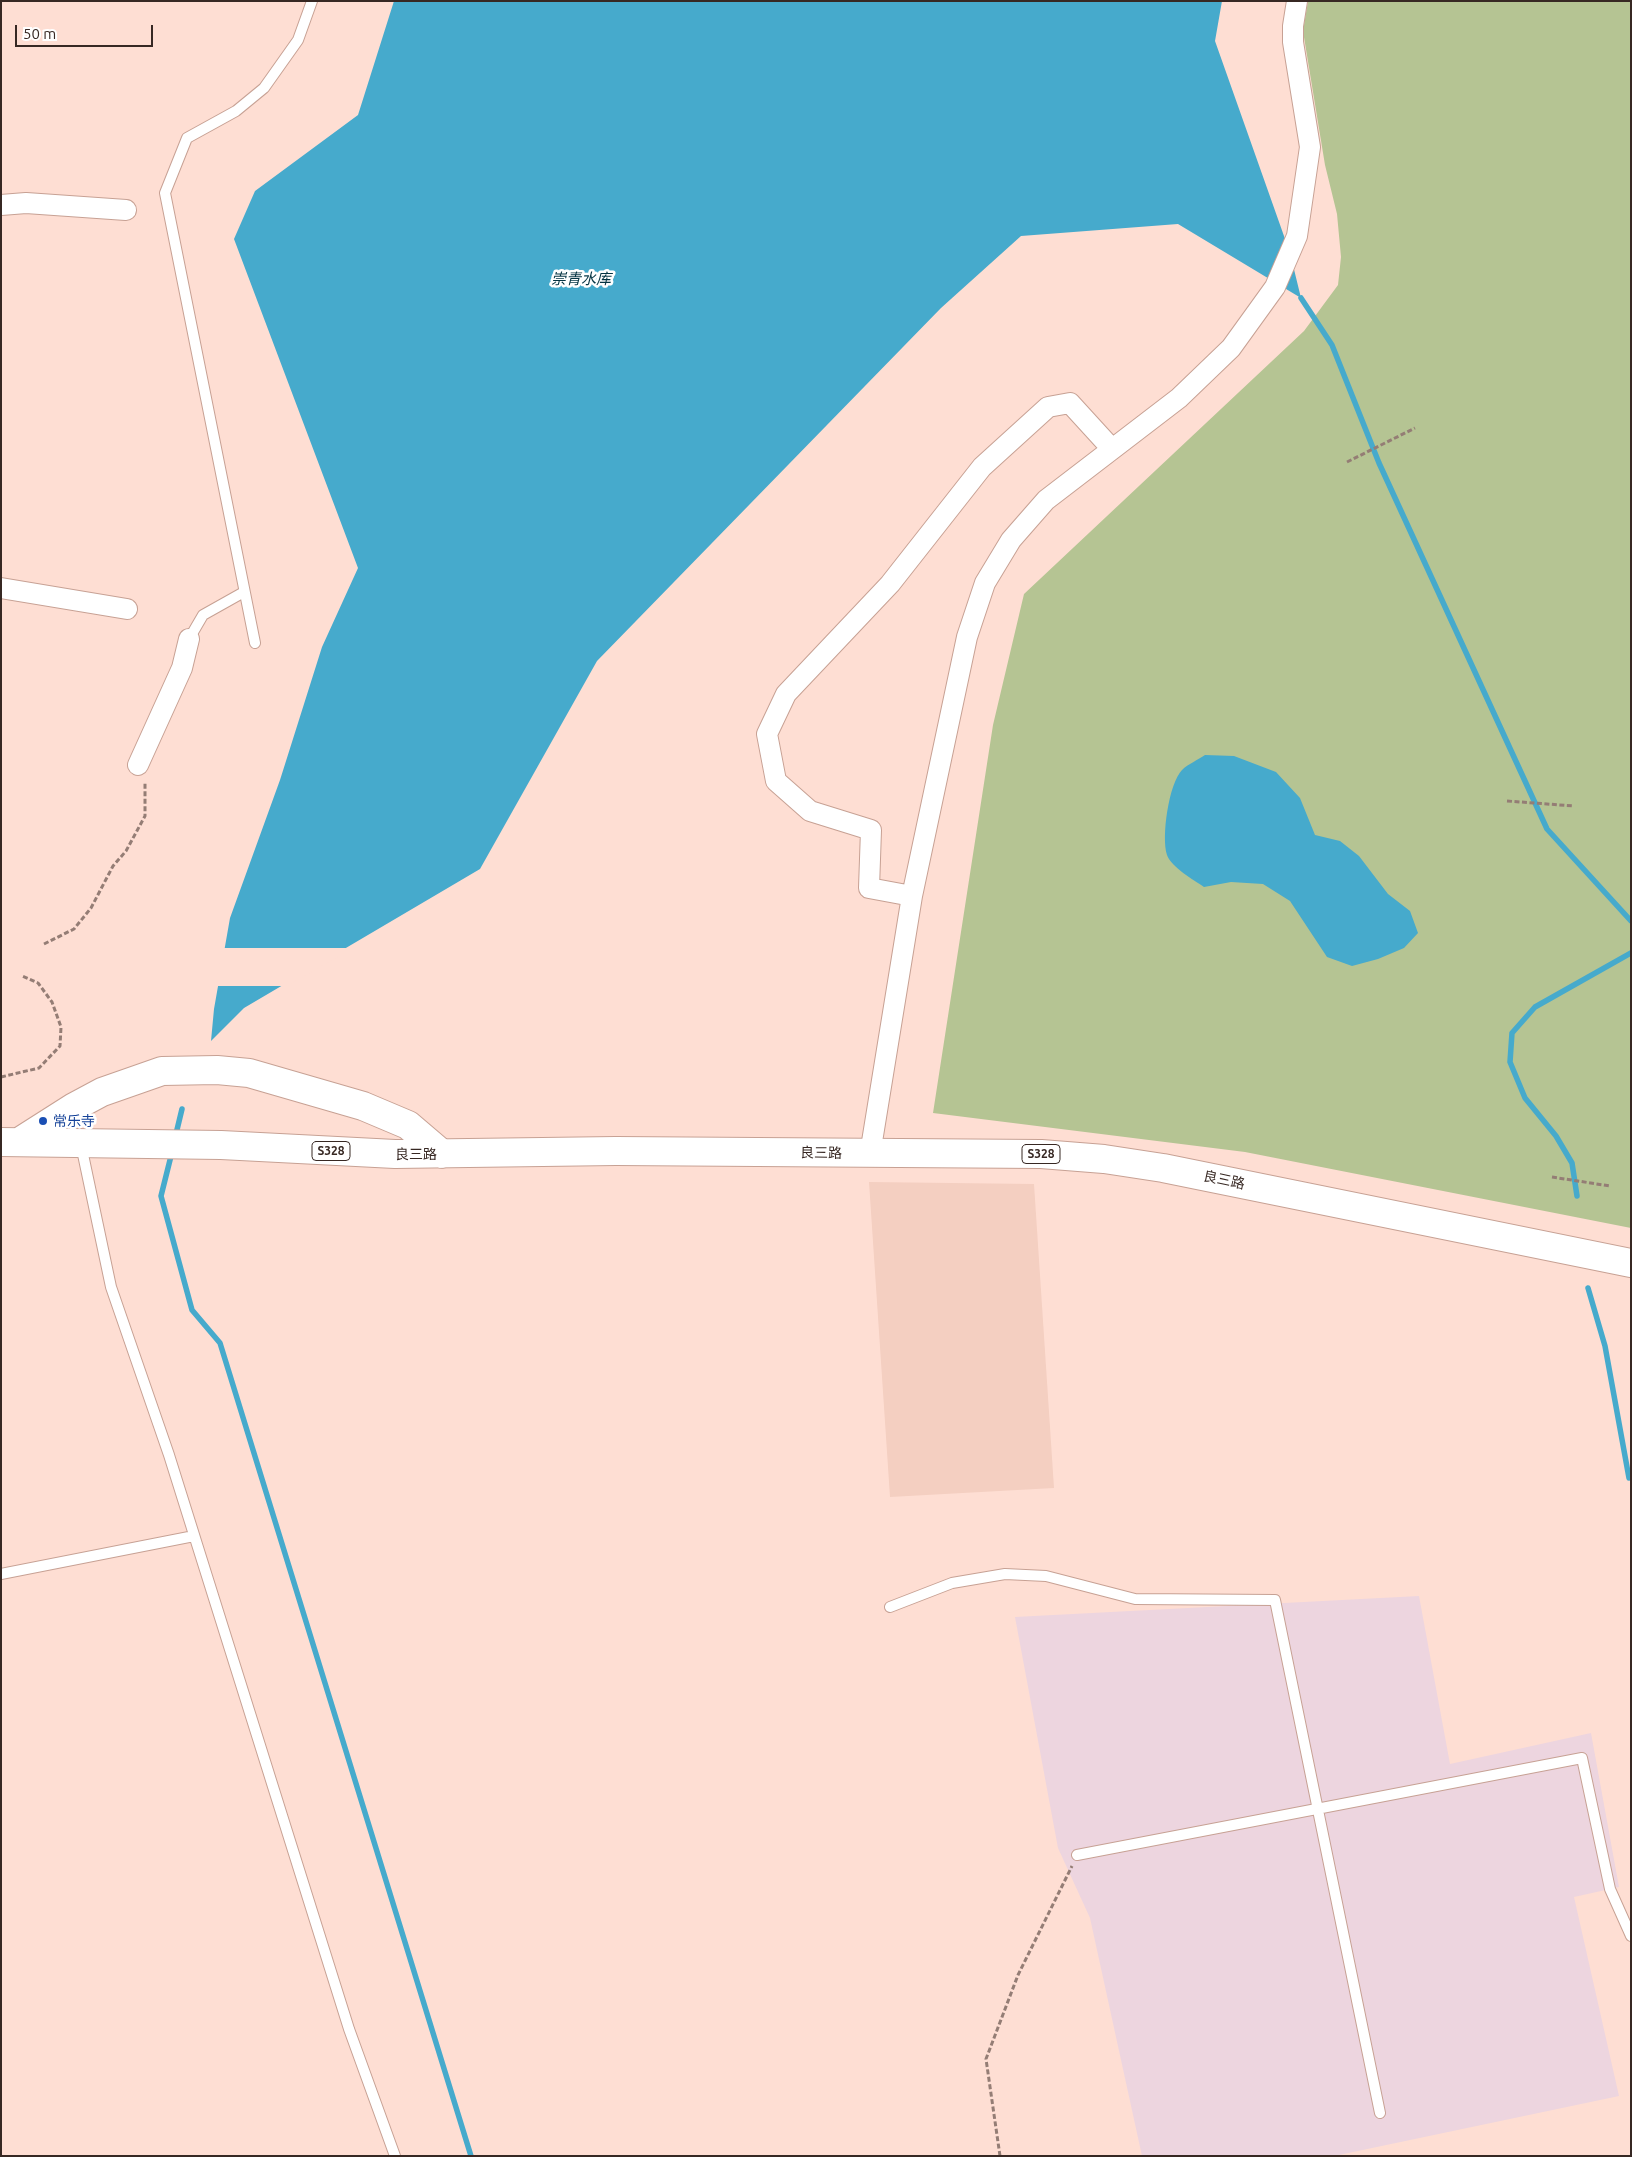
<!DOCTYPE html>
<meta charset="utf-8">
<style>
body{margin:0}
#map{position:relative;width:1632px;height:2157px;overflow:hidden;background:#feded3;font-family:Ubuntu,sans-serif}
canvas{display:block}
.frame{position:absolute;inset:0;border:2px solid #372823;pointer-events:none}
.scale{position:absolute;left:15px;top:25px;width:138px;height:22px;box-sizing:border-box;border:2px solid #372823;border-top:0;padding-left:6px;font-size:15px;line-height:18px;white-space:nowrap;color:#372823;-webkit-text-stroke:4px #fff;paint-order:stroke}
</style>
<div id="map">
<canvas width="1632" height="2157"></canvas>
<div class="frame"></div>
<div class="scale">50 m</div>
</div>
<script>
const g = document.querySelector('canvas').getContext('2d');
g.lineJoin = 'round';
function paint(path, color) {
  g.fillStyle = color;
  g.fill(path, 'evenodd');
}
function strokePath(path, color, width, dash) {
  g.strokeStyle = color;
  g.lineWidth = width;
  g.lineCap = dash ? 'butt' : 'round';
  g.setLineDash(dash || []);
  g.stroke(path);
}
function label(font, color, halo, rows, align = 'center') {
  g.font = font + ' Ubuntu,"Noto Sans SC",sans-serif';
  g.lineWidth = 5;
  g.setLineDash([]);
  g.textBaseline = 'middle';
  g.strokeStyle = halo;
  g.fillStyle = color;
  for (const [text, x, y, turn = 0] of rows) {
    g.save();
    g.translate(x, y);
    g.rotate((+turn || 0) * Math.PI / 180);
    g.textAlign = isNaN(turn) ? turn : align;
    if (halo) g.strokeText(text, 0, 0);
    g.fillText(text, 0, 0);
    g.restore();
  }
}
const built = new Path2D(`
 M869 1182 1034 1184 1054 1488 890 1497Z`);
const industrial = new Path2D(`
 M1419 1596 1450 1764 1591 1733 1619 1887 1574 1897 1619 2096 1334 2156H1142L1090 1918 1058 1848 1015 1617Z`);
const green = new Path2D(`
 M1308 1H1631V1228L1245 1152 933 1113 993 725 1024 594 1304 331 1338 285 1341 257 1337 214 1325 165 1303 31Z`);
const water = new Path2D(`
 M394 1H1222L1215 41 1290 253 1301 298 1178 224 1021 236 941 308 597 661 480 869 244 1008 211 1041 214 1009 230 918 280 780 322 647 358 568 234 239 255 191 358 115Z
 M1205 755 1234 756 1276 772 1300 798 1315 835 1340 841 1359 856 1388 894 1410 911 1418 933 1404 948 1378 959 1352 966 1327 957 1290 901 1263 884 1231 882 1204 887C1194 880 1171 867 1167 855 1161 837 1169 783 1182 770 1188 764 1198 760 1205 755Z`);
const pier = new Path2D(`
 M222 948H346V952L287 986H216Z`);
const stream = new Path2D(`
 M1301 298 1332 345 1379 463 1547 829 1631 921
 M175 1138 182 1109
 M172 1152 161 1196 192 1310 220 1343 471 2156
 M1577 1196 1572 1163 1556 1136 1525 1098 1510 1062 1512 1033 1535 1007 1631 953
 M1588 1288 1605 1346 1629 1478`);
const path = new Path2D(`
 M1347 462 1415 428
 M1507 801 1574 806
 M44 944 74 929 91 908 113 866 126 851 145 816V782
 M1 1077 39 1068 60 1046 61 1027 52 1002 38 983 22 976
 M1552 1177 1610 1186
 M1000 2156 986 2059 1018 1975 1072 1866`);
const lane = new Path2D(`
 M189 639 203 615 244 592
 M255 643 165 193 187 138 236 111 264 88 298 40 312 1
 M81 1145 111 1287 169 1455 349 2029 395 2156
 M1 1574 194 1536
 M890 1607 952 1583 1005 1574 1046 1576 1135 1599 1275 1600 1380 2113
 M1077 1855 1582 1758 1610 1889 1631 1936`);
const street = new Path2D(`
 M1 205 26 203 126 210
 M1 588 127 609
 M138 765 182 668 189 639
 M912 896 869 888 871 830 810 811 776 781 767 734 786 694 890 584 982 467 1048 407 1070 403 1112 449
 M870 1154 912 896 967 637 985 583 1011 540 1046 500 1179 398 1231 348 1275 287 1297 236 1310 147 1293 42V26L1297 1`);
const primary = new Path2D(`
 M1 1142 221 1145 395 1154 616 1151 1041 1154 1104 1159 1163 1168 1631 1263
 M19 1142 74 1107 102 1092 162 1071 217 1070 249 1073 363 1106 408 1125 442 1154`);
const markers = [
 [43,1121,5,"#1a4fb4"]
];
const shields = [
 [331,1151,38],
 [1041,1154,38]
];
const shieldNames = [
 ["S328",331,1151],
 ["S328",1041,1154]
];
const transitNames = [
 ["常乐寺",53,1121]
];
const streetNames = [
 ["良三路",821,1153,1],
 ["良三路",416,1154],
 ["良三路",1224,1180,12]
];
const waterNames = [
 ["崇青水库",581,279]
];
paint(built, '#f4cfc1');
paint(industrial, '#edd5df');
paint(green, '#b5c493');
paint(water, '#46aacc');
paint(pier, '#feded3');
strokePath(stream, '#46aacc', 5.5);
strokePath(lane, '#c7a194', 12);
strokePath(street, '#c7a194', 22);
strokePath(primary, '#c7a194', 30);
strokePath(path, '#947d75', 3, [5, 2.5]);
strokePath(lane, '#fff', 10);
strokePath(street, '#fff', 20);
strokePath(primary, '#fff', 28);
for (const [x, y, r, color] of markers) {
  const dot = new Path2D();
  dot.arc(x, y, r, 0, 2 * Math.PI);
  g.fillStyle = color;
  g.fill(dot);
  strokePath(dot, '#fff', 2);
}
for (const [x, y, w] of shields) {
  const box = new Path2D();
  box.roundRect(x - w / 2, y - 9.5, w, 19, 4);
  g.fillStyle = '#fff';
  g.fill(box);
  strokePath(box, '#372823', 1);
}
label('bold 12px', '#372823', null, shieldNames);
label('14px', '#164399', '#fff', transitNames, 'left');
label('14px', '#372823', '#fff', streetNames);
label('italic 15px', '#043342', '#fff', waterNames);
</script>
